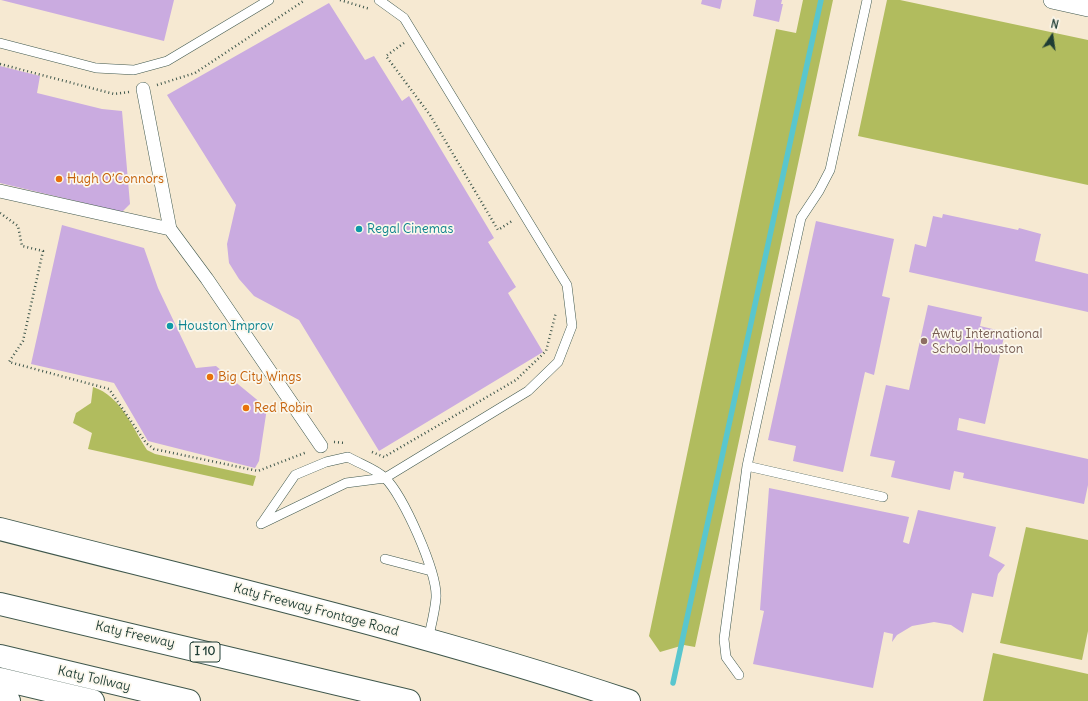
<!DOCTYPE html>
<meta charset="utf-8">
<style>
body{margin:0}
#map{position:relative;width:1088px;height:701px;overflow:hidden;background:#f6e9d2;font-family:Delius,sans-serif}
canvas{display:block}
.north{position:absolute;left:1032px;top:16px;width:40px;height:40px;-webkit-text-stroke:3px #fbf7ec;paint-order:stroke;rotate:13deg;font-size:11px;font-weight:700;line-height:16px;text-align:center;color:#1f3d34}
.north::after{content:'';display:block;margin:auto;width:14px;height:18px;background:#1f3d34;clip-path:polygon(50% 0,100% 100%,50% 72%,0 100%)}
</style>
<div id="map">
<canvas width="1088" height="701"></canvas>
<div class="north">N</div>
</div>
<script>
const g = document.querySelector('canvas').getContext('2d');
g.lineJoin = 'round';
function paint(path, color) {
  g.fillStyle = color;
  g.fill(path, 'evenodd');
}
function strokePath(path, color, width, dash) {
  g.strokeStyle = color;
  g.lineWidth = width;
  g.lineCap = dash ? 'butt' : 'round';
  g.setLineDash(dash || []);
  g.stroke(path);
}
function label(font, color, halo, rows, align = 'center') {
  g.font = font + ' Delius,sans-serif';
  g.lineWidth = 3.5;
  g.setLineDash([]);
  g.textBaseline = 'middle';
  g.strokeStyle = halo;
  g.fillStyle = color;
  for (const [text, x, y, turn = 0] of rows) {
    g.save();
    g.translate(x, y);
    g.rotate((+turn || 0) * Math.PI / 180);
    g.textAlign = isNaN(turn) ? turn : align;
    if (halo) g.strokeText(text, 0, 0);
    g.fillText(text, 0, 0);
    g.restore();
  }
}
const green = new Path2D(`
 M803 0H833L695 647 684 645 660 652 649 636 776 29 796 33Z
 M887 0H900L1088 40V185L858 136Z
 M93 387C121 396 132 427 147 450L155 454 256 476 253 486 88 449 92 433 73 423 76 413 91 403Z
 M1026 527 1088 540V631L1082 660 1000 643Z
 M993 653 1088 674V701H983Z`);
const stream = new Path2D(`
 M673 683 821 0`);
const building = new Path2D(`
 M1 0H174L164 41Z
 M702 0H722L720 9 701 4Z
 M756 0H782L781 4H783L779 22 753 16Z
 M329 3 365 60 374 56 402 101 409 96 494 238 488 242 516 287 508 293 543 352 379 451 299 320 254 296 239 279 229 263 227 244 236 205 167 95Z
 M0 66 40 76 37 93 102 109 122 111 130 204 122 212 0 183Z
 M943 214 1018 230 1019 228 1041 234 1035 261 1088 274V312L909 272 915 244 926 247 933 216 942 218Z
 M816 221 894 239 882 296 890 298 874 375 865 372 843 472 793 461 796 446 768 440Z
 M62 225 144 248 158 288 196 368 216 366 267 408 259 461 255 468 148 441 114 383 31 364Z
 M928 305 982 317 980 326 1005 332 985 424 959 418 957 430 1088 459V485L1084 504 963 478 964 473 954 471 950 490 891 477 895 461 870 456 886 385 909 390Z
 M769 488 909 517 903 542 909 544 918 510 996 527 989 556 1005 565 998 574 993 597 972 593 963 633 951 625 934 622 912 626 897 635 892 642 893 634 884 632 873 688 753 664 764 611 760 610Z`);
const path = new Path2D(`
 M340 0 370 9
 M404 43 386 56 430 115 498 230 512 221
 M0 64 114 94 129 92
 M157 85 195 73 305 0
 M0 213 18 226 22 246 43 251 23 341 9 362 109 389 146 443 154 449 258 471 307 452
 M334 442 345 443
 M372 452 384 457 516 380 546 351 556 312`);
const service = new Path2D(`
 M0 43 96 68 134 70 167 61 269 0
 M747 466 883 497
 M262 523 295 475 326 462 348 457C360 464 376 469 385 478 403 495 438 573 436 598 435 611 431 626 428 640
 M261 524 346 483 385 478 528 391 558 362 572 326 567 285 404 18 379 0
 M385 559 431 571
 M739 675 726 657 724 639 747 466 801 218 819 191 830 170 867 0`);
const pedestrian = new Path2D(`
 M143 89 170 229 207 279 321 446
 M0 191 170 229`);
const minor = new Path2D(`
 M1052 0 1088 8`);
const secondary = new Path2D(`
 M0 529C210 583 423 632 629 701`);
const motorway = new Path2D(`
 M0 604 409 701
 M0 656 189 701
 M0 679 93 701
 M0 699 9 701`);
const markers = [
 [59,179,4,"#e8710a"],
 [359,229,4,"#0f9aa8"],
 [170,326,4,"#0f9aa8"],
 [924,341,4,"#8d6e63"],
 [210,377,4,"#e8710a"],
 [246,408,4,"#e8710a"]
];
const shields = [
 [205,652,30]
];
const shieldNames = [
 ["I 10",205,652]
];
const foodNames = [
 ["Hugh O’Connors",67,179],
 ["Big City Wings",218,377],
 ["Red Robin",254,408]
];
const cultureNames = [
 ["Regal Cinemas",367,229],
 ["Houston Improv",178,326]
];
const educationNames = [
 ["Awty International",932,334],
 ["School Houston",932,349]
];
const streetNames = [
 ["Katy Freeway Frontage Road",316,610,15],
 ["Katy Freeway",135,635,13],
 ["Katy Tollway",94,679,13]
];
paint(green, '#b1bc5e');
strokePath(stream, '#59c6ce', 5.5);
paint(building, '#caabe0');
strokePath(service, '#3f574c', 10);
strokePath(pedestrian, '#3f574c', 14);
strokePath(minor, '#3f574c', 18);
strokePath(secondary, '#3f574c', 24);
strokePath(motorway, '#3f574c', 24);
strokePath(path, '#3f574c', 2.5, [1, 3]);
strokePath(service, '#fff', 9);
strokePath(pedestrian, '#fff', 13);
strokePath(minor, '#fff', 17);
strokePath(secondary, '#fff', 22);
strokePath(motorway, '#fff', 22);
for (const [x, y, r, color] of markers) {
  const dot = new Path2D();
  dot.arc(x, y, r, 0, 2 * Math.PI);
  g.fillStyle = color;
  g.fill(dot);
  strokePath(dot, '#fbf7ec', 1.5);
}
for (const [x, y, w] of shields) {
  const box = new Path2D();
  box.roundRect(x - w / 2, y - 10, w, 20, 3);
  g.fillStyle = '#fbf7ec';
  g.fill(box);
  strokePath(box, '#1f3d34', 1);
}
label('bold 12px', '#1f3d34', null, shieldNames);
label('13px', '#c56008', '#fbf7ec', foodNames, 'left');
label('13px', '#0d838f', '#fbf7ec', cultureNames, 'left');
label('13px', '#785e54', '#fbf7ec', educationNames, 'left');
label('13px', '#1f3d34', '#fbf7ec', streetNames);
</script>
